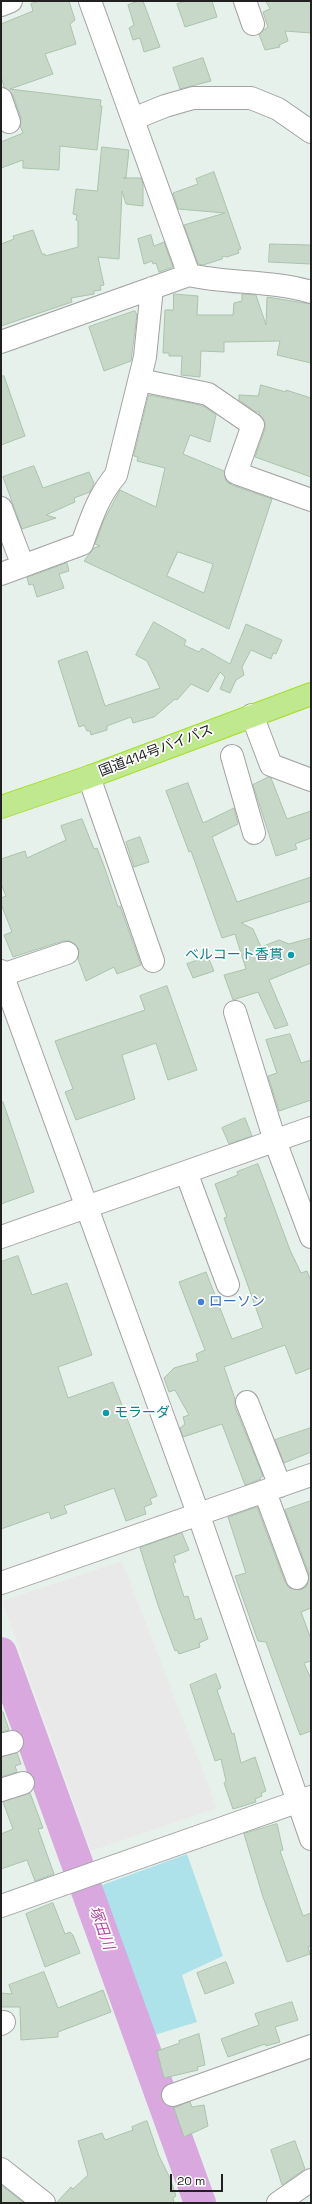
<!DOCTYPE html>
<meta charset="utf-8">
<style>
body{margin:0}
#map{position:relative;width:312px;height:2204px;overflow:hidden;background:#e7f1eb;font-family:"Space Grotesk",sans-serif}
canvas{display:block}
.frame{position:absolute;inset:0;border:2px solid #212121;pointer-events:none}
.scale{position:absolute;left:170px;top:2174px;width:53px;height:18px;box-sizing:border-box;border:2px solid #212121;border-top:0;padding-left:5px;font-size:12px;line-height:14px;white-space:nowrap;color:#212121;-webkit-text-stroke:3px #fff;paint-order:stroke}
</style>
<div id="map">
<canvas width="312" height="2204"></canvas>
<div class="frame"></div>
<div class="scale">20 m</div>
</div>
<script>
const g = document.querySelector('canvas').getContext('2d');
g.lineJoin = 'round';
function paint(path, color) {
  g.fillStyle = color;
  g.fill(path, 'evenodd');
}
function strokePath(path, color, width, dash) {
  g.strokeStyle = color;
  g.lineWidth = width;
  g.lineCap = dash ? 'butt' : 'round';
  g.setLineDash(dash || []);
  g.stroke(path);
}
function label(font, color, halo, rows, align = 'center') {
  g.font = font + ' "Space Grotesk","Noto Sans JP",sans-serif';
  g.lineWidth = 3.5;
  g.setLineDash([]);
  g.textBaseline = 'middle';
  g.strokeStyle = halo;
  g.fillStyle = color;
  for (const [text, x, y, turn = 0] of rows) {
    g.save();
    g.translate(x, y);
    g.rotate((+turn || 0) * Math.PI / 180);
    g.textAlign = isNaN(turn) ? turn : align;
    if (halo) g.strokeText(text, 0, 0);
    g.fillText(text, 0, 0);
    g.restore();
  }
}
const grass = new Path2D(`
 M187 1854 223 1956 182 1975 197 2022 148 2037 94 1888Z`);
const parking = new Path2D(`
 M122 1561 217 1808 91 1851 2 1601Z`);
const river = new Path2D(`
 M1 1653 200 2203`);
const building = new Path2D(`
 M40 1H69L75 20 70 24 76 44 45 54 53 74 10 89 101 100 100 106H102L97 150 60 146 59 170 23 168V160L1 168V142L23 133 20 126 21 118 13 95 4 87 1 76V24L33 11 31 4Z
 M139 1H143L160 47 144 52 140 38 133 40 129 28 134 25 128 5Z
 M187 1H212L217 17 185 27 177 4Z
 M266 1H311V33L285 31 288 41 279 45 280 47 265 50 259 34 268 27 263 12 270 9Z
 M203 58 211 81 180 89 173 68Z
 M102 147 129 150 126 178H123H141L143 184V206L126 204 122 191 119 259 98 257 104 285 100 286 101 290 94 291V294L71 298 72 302 1 326V244L14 239 13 236 33 230 42 254H45V256L78 247V221L76 220 77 215 73 214 76 189 97 191Z
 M214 172 241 249 238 250 239 253 227 257 223 256 222 259 203 265 198 264 184 225 225 213 178 209 173 193 198 184 196 179Z
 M151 235 154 246 164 242 173 267 159 272 156 263 153 264 152 261 144 264 138 239Z
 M270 244 311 245V264L269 262Z
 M174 294 198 296 197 315H233L234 303 242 301V294L256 295 266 325 267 297 311 304V363L277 355 280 341 224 342V352L201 351 200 377 181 375 182 356H169V353H163L165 310H173Z
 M135 311 137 315 131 361 104 371 89 327Z
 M4 376 25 436 1 445V377Z
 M261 385 286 392V390L311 398V477L255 457 265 429V422L259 414 260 412H256L239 400V395L258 396Z
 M149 395 196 404 205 407 216 415 210 442 190 435 183 454 224 471 226 481 232 485 272 499 229 629 84 561 94 548 100 546 95 544 103 522 120 490 156 507 165 468 137 461 138 457 134 456ZM178 552 213 564 204 593 167 576Z
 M34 466 43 488 89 472 94 483 90 492 74 498 75 502 46 515 56 518 22 529 3 477Z
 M67 563 69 571 59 574 64 588 37 597 33 584 29 585 27 578Z
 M154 622 186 640 184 645 199 652 202 648 230 664 246 624 282 640 276 654 273 653 271 659 251 650 242 667 244 675 236 680 230 693 220 689 225 677 220 672 208 692 191 684 177 700 175 699 154 717 133 723 131 717 107 726V730L91 735 90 731H87L84 725 79 727 58 661 87 651 105 706 160 688 147 661 136 655Z
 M269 777 271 778 287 819 311 811V838L295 844 297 849 276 856 253 785Z
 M188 783 203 823 234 808 238 824 212 837 237 902 311 877V901L241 923 253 929 261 947 279 940 289 944 311 938V963L269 980 288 1025 275 1029 258 992 233 1000 224 975 246 969 235 934 222 938 191 851 189 852 166 791Z
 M82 819 94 849 97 848 104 866 118 907 120 906 141 965 117 974 114 967 86 981 78 959 79 949 70 941H63L13 957 4 935 12 932 1 904V898L6 896 1 884V859L25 851 27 858 66 840 61 826Z
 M140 837 149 862 134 867 126 842Z
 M208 957 214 971 193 978 187 964Z
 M167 986 197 1070 168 1080 156 1043 122 1055 135 1099 76 1120 65 1092 73 1089 55 1041 145 1010 140 996Z
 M290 1034 301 1063 311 1060V1100L279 1111 268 1076 277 1073 266 1040Z
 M3 1102 34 1192 1 1204V1103Z
 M245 1118 252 1136 229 1144 222 1128Z
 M258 1164 290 1250 301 1273 307 1271 311 1281V1368L296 1374 285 1345 224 1367 235 1399V1407L263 1476 260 1478 261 1479 245 1485 222 1424 183 1437 180 1428 185 1424 183 1417 189 1415 175 1390 169 1392 164 1378 174 1368 198 1361 196 1354 205 1350 179 1282 206 1272 232 1339 263 1328 232 1241 224 1218 227 1217 215 1184 238 1175 237 1172Z
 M18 1256 32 1295 67 1283 92 1355 58 1367 68 1398 113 1382 157 1496 150 1499 152 1504 144 1507 146 1514 126 1521 114 1488 64 1506 67 1513 51 1519 49 1512 1 1529V1262Z
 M311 1428V1452L284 1463 275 1440Z
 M311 1501V1608L301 1612 311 1639V1661L304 1663 311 1679V1731L300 1735 266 1642 258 1641 235 1576 246 1573 228 1517 257 1507 285 1582 289 1588 301 1590 307 1586 309 1574 285 1510Z
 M182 1533 189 1550 174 1556 176 1562 173 1563 184 1597 188 1596 195 1620 201 1618 208 1639 199 1643 200 1647 179 1654 177 1650 175 1651 158 1605 140 1548Z
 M216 1674 221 1688 217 1690 232 1734 234 1733 241 1763 255 1757 266 1791 261 1793 262 1796 255 1799 256 1802 233 1809 224 1783 226 1781 221 1759 215 1761 190 1685Z
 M3 1712 9 1730 1 1732V1713Z
 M17 1753 21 1764 15 1766 17 1772 1 1777V1757Z
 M30 1793 43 1828 38 1829 54 1874 35 1881 27 1860 1 1869V1834L13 1829 3 1802Z
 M277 1824 283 1850 280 1851 303 1916 311 1913V1946L308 1947 310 1954 287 1962 263 1897 244 1834Z
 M53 1903 65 1934 70 1932 73 1935 80 1953 45 1967 26 1914Z
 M226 1962 234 1983 205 1994 197 1973Z
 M44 1972 58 2008 103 1990 111 2012 58 2032V2037L21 2040 20 2007H1V1993L12 1994 9 1985Z
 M292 2002 298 2020 275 2027 280 2042 266 2046 265 2044 228 2057 221 2039 259 2025 255 2014Z
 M199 2034 205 2065 197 2067 198 2070 164 2078 157 2051 180 2043 179 2041Z
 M190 2102 192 2107 204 2105 208 2126 184 2137 174 2108Z
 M147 2121 159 2156 170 2178 176 2196 173 2198 174 2203H56L71 2187 73 2189 88 2175 78 2141 102 2133 105 2140 133 2130 132 2127Z
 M295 2141 305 2169 282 2185 271 2150Z
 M1 2185 24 2203H1Z`);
const minor = new Path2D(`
 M90 1 189 275
 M245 1 253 24
 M1 5 11 1
 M1 99 9 122
 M133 119 165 106 193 98H251L278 109 311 132
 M1 342 189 275C229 284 271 280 311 292
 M140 380 208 394 253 425 236 473 311 500
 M1 508 23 566
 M1 574 82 544C91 519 98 496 116 475L145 357 152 288
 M252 715 271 765 311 780
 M232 756 254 833
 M89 777 153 961
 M1 971 199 1516 311 1839
 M2 975 67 953
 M235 1012 275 1141 311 1237
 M186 1172 228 1285
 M1 1237 311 1128
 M247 1402 280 1486
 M265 1492 297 1578
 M1 1583 311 1475
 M1 1745 12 1742
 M1 1790 23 1783
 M1 1906 311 1797
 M1 2024 4 2022
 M173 2095 311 2046
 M1 2169 44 2203
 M278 2203 311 2180`);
const highway = new Path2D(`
 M1 807 89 777 311 694`);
const markers = [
 [291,955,4,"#0f9aa8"],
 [201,1302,4,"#3f7fe0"],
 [106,1413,4,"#0f9aa8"]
];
const streetNames = [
 ["国道414号バイパス",156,751,-21]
];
const cultureNames = [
 ["ベルコート香貫",283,955],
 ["モラーダ",114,1413,"left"]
];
const shopNames = [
 ["ローソン",209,1302]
];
const waterNames = [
 ["塚田川",101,1928,70]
];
paint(grass, '#aee2eb');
paint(parking, '#e9e9e9');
strokePath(river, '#d8a8df', 32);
paint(building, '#c7d8c9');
strokePath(building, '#a9c3ac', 1);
strokePath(minor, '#a2a2a2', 24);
strokePath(highway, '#a6de26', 24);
strokePath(minor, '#fff', 22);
strokePath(highway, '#c0e98f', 22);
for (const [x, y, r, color] of markers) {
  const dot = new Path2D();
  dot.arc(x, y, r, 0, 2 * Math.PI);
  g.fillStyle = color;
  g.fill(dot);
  strokePath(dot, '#fff', 1.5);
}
label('14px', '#212121', '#fff', streetNames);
label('14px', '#0d838f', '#fff', cultureNames, 'right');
label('14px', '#366cbe', '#fff', shopNames, 'left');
label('italic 15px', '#b34ba4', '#fff', waterNames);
</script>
